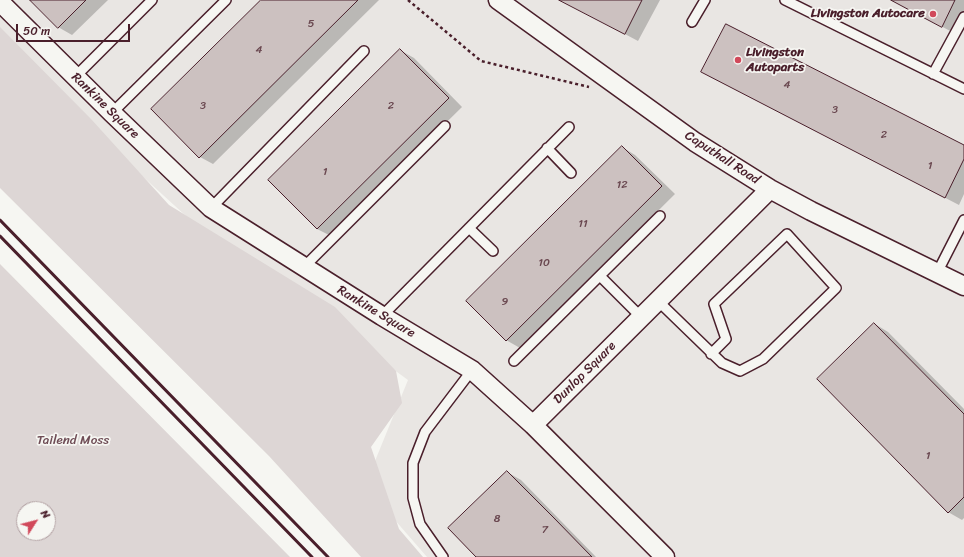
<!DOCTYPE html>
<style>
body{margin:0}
#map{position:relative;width:964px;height:557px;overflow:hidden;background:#f6f6f2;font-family:Sriracha,sans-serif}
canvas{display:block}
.north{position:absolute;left:16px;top:501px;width:40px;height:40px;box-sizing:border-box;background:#f6f6f2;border:1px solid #b1a0a2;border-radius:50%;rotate:54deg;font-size:11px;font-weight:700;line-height:16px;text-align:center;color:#4a1f2b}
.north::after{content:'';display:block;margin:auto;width:14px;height:18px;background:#d1495b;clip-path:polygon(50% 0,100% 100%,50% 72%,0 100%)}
.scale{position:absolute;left:16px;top:24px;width:114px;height:18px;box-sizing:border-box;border:2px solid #4a1f2b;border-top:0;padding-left:5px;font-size:12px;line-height:14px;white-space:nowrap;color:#4a1f2b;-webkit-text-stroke:3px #f6f6f2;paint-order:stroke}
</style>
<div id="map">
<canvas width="964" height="557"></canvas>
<div class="north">N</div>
<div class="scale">50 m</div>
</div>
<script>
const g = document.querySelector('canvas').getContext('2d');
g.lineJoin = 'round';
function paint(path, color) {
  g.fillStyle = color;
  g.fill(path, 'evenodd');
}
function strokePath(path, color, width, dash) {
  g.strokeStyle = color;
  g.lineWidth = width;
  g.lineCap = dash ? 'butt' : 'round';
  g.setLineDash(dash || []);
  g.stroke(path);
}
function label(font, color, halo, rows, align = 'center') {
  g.font = font + ' Sriracha,sans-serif';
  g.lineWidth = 3.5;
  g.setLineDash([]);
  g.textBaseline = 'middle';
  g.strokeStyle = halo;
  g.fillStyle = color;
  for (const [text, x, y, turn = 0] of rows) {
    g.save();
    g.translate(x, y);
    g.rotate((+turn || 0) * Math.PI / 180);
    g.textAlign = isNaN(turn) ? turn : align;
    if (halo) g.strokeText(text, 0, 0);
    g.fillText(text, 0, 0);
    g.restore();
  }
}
const built = new Path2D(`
 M0 0H964V557H427L374 496 375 461 408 380 198 227 0 46Z`);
const green = new Path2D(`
 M0 27 91 119 169 205 335 307 396 371 402 403 371 447 399 529 423 557H361L269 456 0 188Z
 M0 264 290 557H0ZM24 509H48V533H24Z`);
const shadow = new Path2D(`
 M31 0H108L72 35 58 27Z
 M263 0H379L213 164 200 157Z
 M561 0H660L638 41Z
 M891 0H964V17L956 34Z
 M400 50 414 58 462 107 331 236 317 229Z
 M702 72 964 146V194L959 205Z
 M622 147 635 155 675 194 520 348 506 340Z
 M875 324 888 332 964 409V518L962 520 948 512Z
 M507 472 521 480 596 557H477Z`);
const building = new Path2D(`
 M30 0H86L58 28Z
 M261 0H358L199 158 151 109Z
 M559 0H642L625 34Z
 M891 0H955L942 27Z
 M726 24 964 145V159L945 198 701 72Z
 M400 49 449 98 317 229 268 180Z
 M622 146 662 186 506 341 466 301Z
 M874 323 964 414V497L948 513 817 379Z
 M507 471 554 518 592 557H476L448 528Z`);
const path = new Path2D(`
 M408 0 481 61 589 87`);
const lane = new Path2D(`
 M785 0 964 89
 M692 22 705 0
 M933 74 964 17
 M75 77 152 0
 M112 113 226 0
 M547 148 571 173
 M211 208 364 51
 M469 228 493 251
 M304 267 445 126
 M937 273 964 220
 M600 276 641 317
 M657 300 722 363 740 371 763 359 836 288 787 234 714 304 726 339 711 354
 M382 316 569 127
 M514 361 660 216
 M443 557 420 524 413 498V463L425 432 472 370`);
const street = new Path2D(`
 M498 0 695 142 770 189 811 211 964 286
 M0 2 112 113 211 208 382 316 472 370 533 425 665 557
 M533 425 770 189`);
const rail = new Path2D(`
 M0 220 328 557
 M0 236 312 557`);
const markers = [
 [933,14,4,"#d1495b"],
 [738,60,4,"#d1495b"]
];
const numberNames = [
 ["5",311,24],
 ["4",259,50],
 ["4",787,85],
 ["3",203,106],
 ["2",391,106],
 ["3",835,110],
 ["2",884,135],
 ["1",930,166],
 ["1",325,172],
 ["12",622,185],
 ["11",583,224],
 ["10",544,263],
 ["9",505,302],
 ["1",928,456],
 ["8",497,519],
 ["7",545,530]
];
const poiNames = [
 ["Livingston Autocare",925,14],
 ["Livingston",746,53,"left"],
 ["Autoparts",746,68,"left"]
];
const streetNames = [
 ["Rankine Square",105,106,44],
 ["Caputhall Road",722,158,33],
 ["Rankine Square",376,312,31],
 ["Dunlop Square",585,373,-45]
];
const parkNames = [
 ["Tailend Moss",73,441]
];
paint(built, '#e9e6e3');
paint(green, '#ddd6d5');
paint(shadow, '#0003');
paint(building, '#ccc1c0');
strokePath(building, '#4a1f2b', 1);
strokePath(lane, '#4a1f2b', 12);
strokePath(street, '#4a1f2b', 21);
strokePath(path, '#4a1f2b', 2.5, [3, 3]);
strokePath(lane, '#f6f6f2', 9);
strokePath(street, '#f6f6f2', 18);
strokePath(rail, '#4a1f2b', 3);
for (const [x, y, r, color] of markers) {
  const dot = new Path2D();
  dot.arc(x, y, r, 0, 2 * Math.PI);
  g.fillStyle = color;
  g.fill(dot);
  strokePath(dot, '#f6f6f2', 1.5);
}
label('11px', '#6a4850', null, numberNames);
label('bold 13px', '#4a1f2b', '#f6f6f2', poiNames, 'right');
label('13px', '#4a1f2b', '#f6f6f2', streetNames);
label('13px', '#6f4d56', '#f6f6f2', parkNames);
</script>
